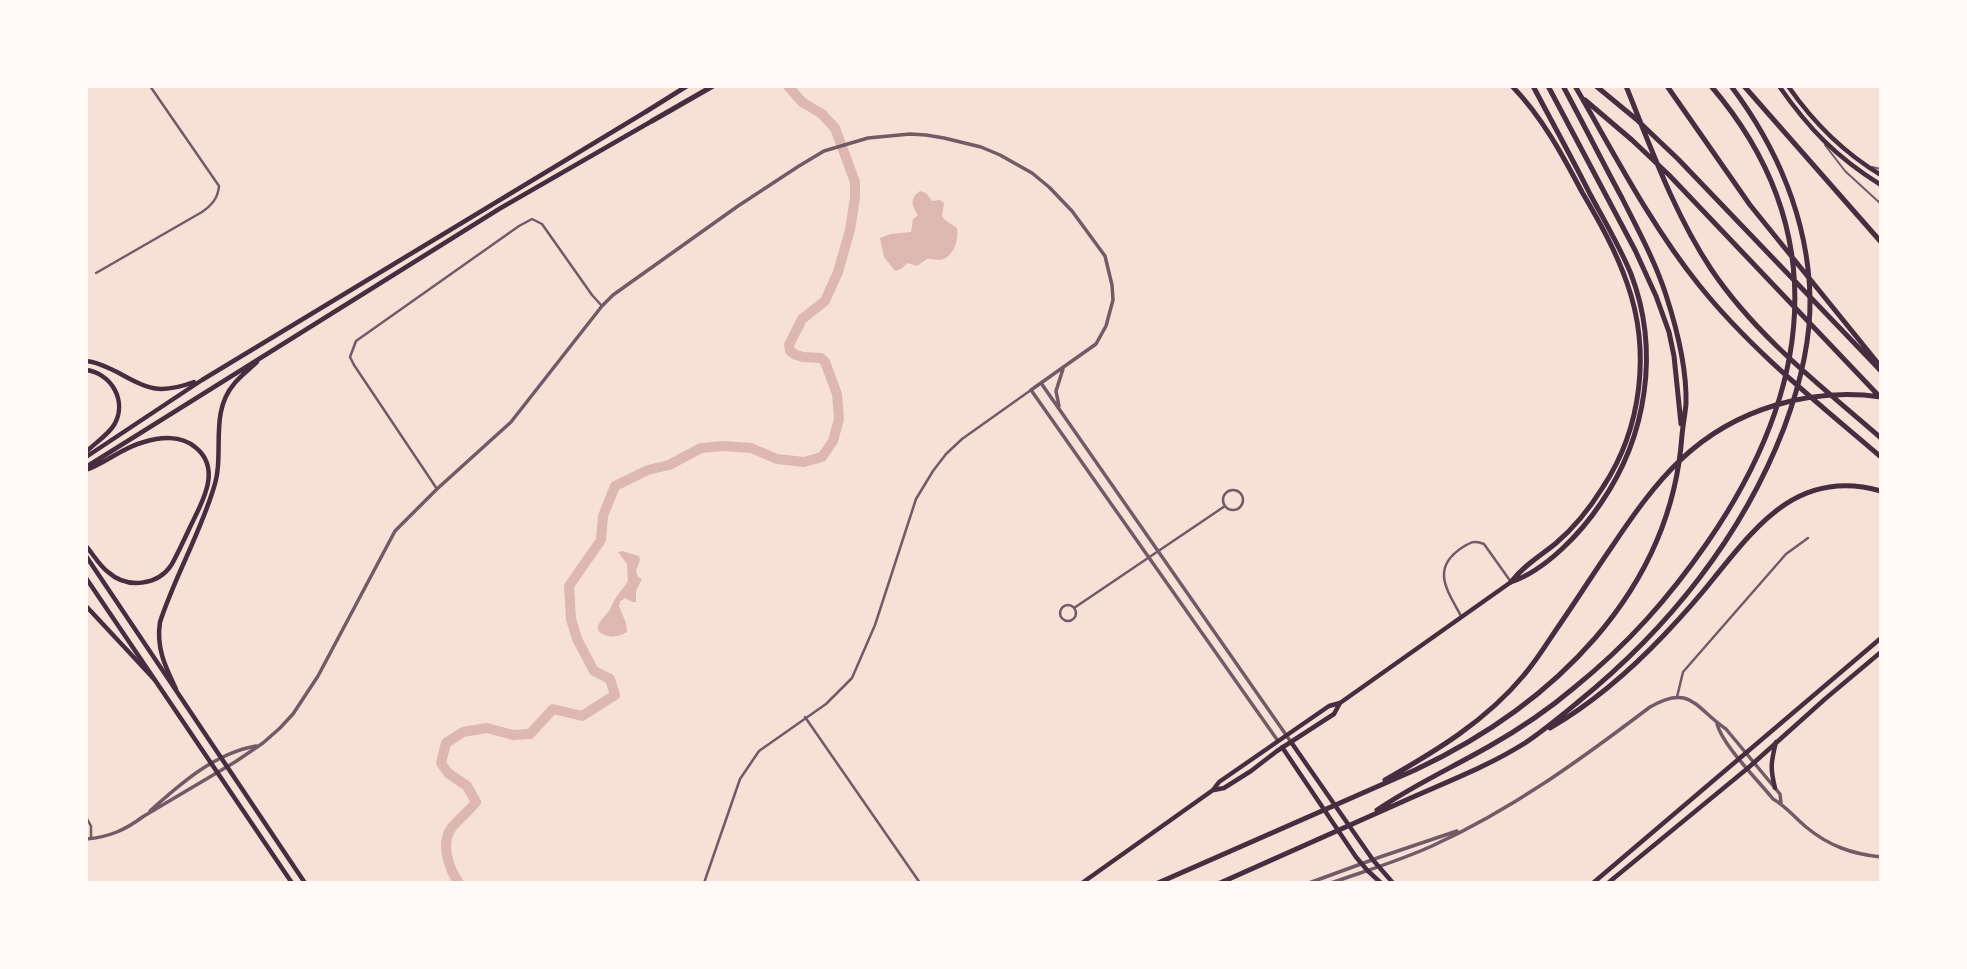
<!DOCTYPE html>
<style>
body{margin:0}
#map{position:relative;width:1967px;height:969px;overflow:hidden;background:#f7e1d7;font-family:"IBM Plex Sans",sans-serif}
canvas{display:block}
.frame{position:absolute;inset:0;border:88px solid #fffaf5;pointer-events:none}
</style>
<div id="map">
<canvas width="1967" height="969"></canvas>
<div class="frame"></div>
</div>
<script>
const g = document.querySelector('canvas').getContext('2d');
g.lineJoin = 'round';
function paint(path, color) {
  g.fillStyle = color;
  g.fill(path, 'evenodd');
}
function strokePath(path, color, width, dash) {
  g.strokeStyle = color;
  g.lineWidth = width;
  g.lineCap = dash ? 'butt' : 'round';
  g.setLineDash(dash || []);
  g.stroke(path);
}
const water = new Path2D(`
 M920 191 926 193 932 201 940 200 944 203 942 216 945 220 957 228C959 240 953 259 939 260 936 260 929 258 927 259 923 261 921 264 917 266L908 263 901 269 895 271 884 257 880 238 891 234 911 232 913 219 918 215C911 206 910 197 920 191Z
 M622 551 639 556 640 560 636 571 638 577 642 579 636 591V602H632L625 598 620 602 619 606 626 623 627 632C620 636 613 638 605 635 588 629 606 617 610 609 612 606 613 602 615 599 619 592 624 588 628 581L627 564 618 552Z`);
const river = new Path2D(`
 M459 883C449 869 439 842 453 826 460 818 469 811 476 802L467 786 448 773 441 763 446 743 463 732 487 728 513 735 530 734 553 709 582 716 615 695 610 679 594 671 577 639 571 619 569 586 601 540 603 516 615 486 648 470 669 465 701 448 723 446 751 448 777 459 804 462 822 457 833 441 839 419 837 394 825 362 821 358 803 357 796 355 790 351 789 345 802 319 825 301 838 272 850 230 855 198V182L835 128 822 114 802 102 788 86`);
const service = new Path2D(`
 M1825 145 1845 171 1881 204
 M1872 167 1881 169`);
const minor = new Path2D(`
 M96 273 202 212C212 205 218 198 219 186L150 86
 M437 489 354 365 350 357 356 341 519 226 532 219 542 224 592 295 602 306
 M1223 500a10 10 0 1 1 20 0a10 10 0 1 1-20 0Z
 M1060 613a8 8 0 1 1 16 0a8 8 0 1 1-16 0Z
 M1074 608 1225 506
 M1461 616C1447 590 1430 568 1463 547 1471 542 1475 540 1484 544L1511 582
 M1677 697 1683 672 1786 554 1808 538
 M805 717 920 883
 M86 817 91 826V837
 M704 883 740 779 759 751 826 704 852 678 875 625 916 499 933 471 946 454 962 439 1031 390`);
const tertiary = new Path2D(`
 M1041 383 1291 742
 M1059 406 1056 391 1063 369
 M1717 724C1723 746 1758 780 1773 799 1786 806 1795 818 1806 827 1829 846 1852 854 1881 857
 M150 811C180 784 215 753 256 746
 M144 816 235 762 263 743 280 728 293 714 318 676 395 531 437 489 511 422 602 306 613 295 738 206 799 166 824 151 868 138 910 134 926 135 944 138 981 147 1000 155 1032 173 1049 187 1072 211 1105 256 1112 285 1113 300 1106 326 1096 344 1031 390 1278 741
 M86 839C110 837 125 830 144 816
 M1309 883 1380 857 1457 831
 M1331 883C1365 871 1399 861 1432 846 1513 809 1580 760 1650 707 1691 683 1696 709 1726 729L1780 794 1781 803`);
const secondary = new Path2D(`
 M86 556 305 883
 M86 578 292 883
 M1291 742 1373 860 1393 883
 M1282 747 1356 857 1367 870 1381 883
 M1775 788C1770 768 1771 762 1776 742
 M1214 790 1224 788 1251 771 1277 751 1334 714 1340 703
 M1082 883 1213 790 1219 782 1329 706 1340 703 1511 582
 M1593 883 1881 638
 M1608 883 1748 768 1825 699 1881 652`);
const primary = new Path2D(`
 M1779 86C1809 129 1836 157 1881 185
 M1788 86C1813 122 1844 153 1881 175
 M86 361C98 362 106 367 117 372 148 389 159 395 194 382
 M86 370C111 373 128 401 114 425 108 435 95 443 86 452
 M86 457 202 380 647 111
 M86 467 499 209 652 121
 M86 470C106 463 123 447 144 442 160 437 181 435 195 447 222 468 203 501 191 525 185 538 179 551 172 564 158 586 127 589 108 572 99 565 93 554 86 546
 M86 606 154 679
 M176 689C165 666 156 648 160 622 175 576 200 534 214 487 225 454 209 413 234 384 240 376 250 369 257 362`);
const motorway = new Path2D(`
 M1548 86 1635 250 1656 296 1669 332 1674 356 1681 424
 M1575 86C1614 153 1650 224 1699 285 1751 350 1818 403 1881 457
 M1596 86 1636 119 1678 159 1881 371
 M1626 86C1651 148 1674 213 1711 269 1756 336 1821 386 1881 438
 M1667 86 1750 205 1881 367
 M1744 86 1881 242
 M1585 100 1632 140 1669 175 1879 396
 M647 111 687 86
 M652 121 713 86
 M1511 582C1523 566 1540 556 1555 544 1574 528 1590 508 1603 487 1642 428 1651 350 1627 283 1616 251 1599 221 1582 192 1562 154 1542 117 1512 86
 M1511 582C1546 570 1581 533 1601 503 1647 436 1660 350 1631 274 1620 247 1604 220 1590 194 1572 158 1552 122 1533 86
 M1550 728C1593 703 1631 670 1665 634 1682 616 1699 597 1714 578 1759 522 1801 468 1881 491
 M1385 780C1436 751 1486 721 1524 675 1537 660 1547 643 1558 627 1576 601 1593 574 1611 548 1656 481 1695 429 1776 405 1810 395 1846 392 1881 397
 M1377 810C1412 786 1451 768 1488 747 1518 730 1548 710 1575 687 1628 644 1668 599 1707 543 1810 394 1836 232 1711 86
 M1158 883 1415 770C1551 706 1671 593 1682 435 1683 425 1685 414 1686 404 1687 368 1677 329 1666 295 1655 261 1638 230 1622 198 1602 161 1583 123 1563 86
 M1220 883C1281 856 1342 828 1404 801 1444 783 1487 767 1525 743 1543 731 1561 716 1578 702 1668 629 1742 537 1784 428 1800 385 1811 342 1810 297 1808 219 1777 147 1731 86`);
paint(water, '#dcb8b0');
strokePath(river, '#dcb8b0', 10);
strokePath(service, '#755966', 2);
strokePath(minor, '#755966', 2.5);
strokePath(tertiary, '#755966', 3.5);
strokePath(secondary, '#4a2c40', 4.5);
strokePath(primary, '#4a2c40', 4.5);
strokePath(motorway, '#4a2c40', 5);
</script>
